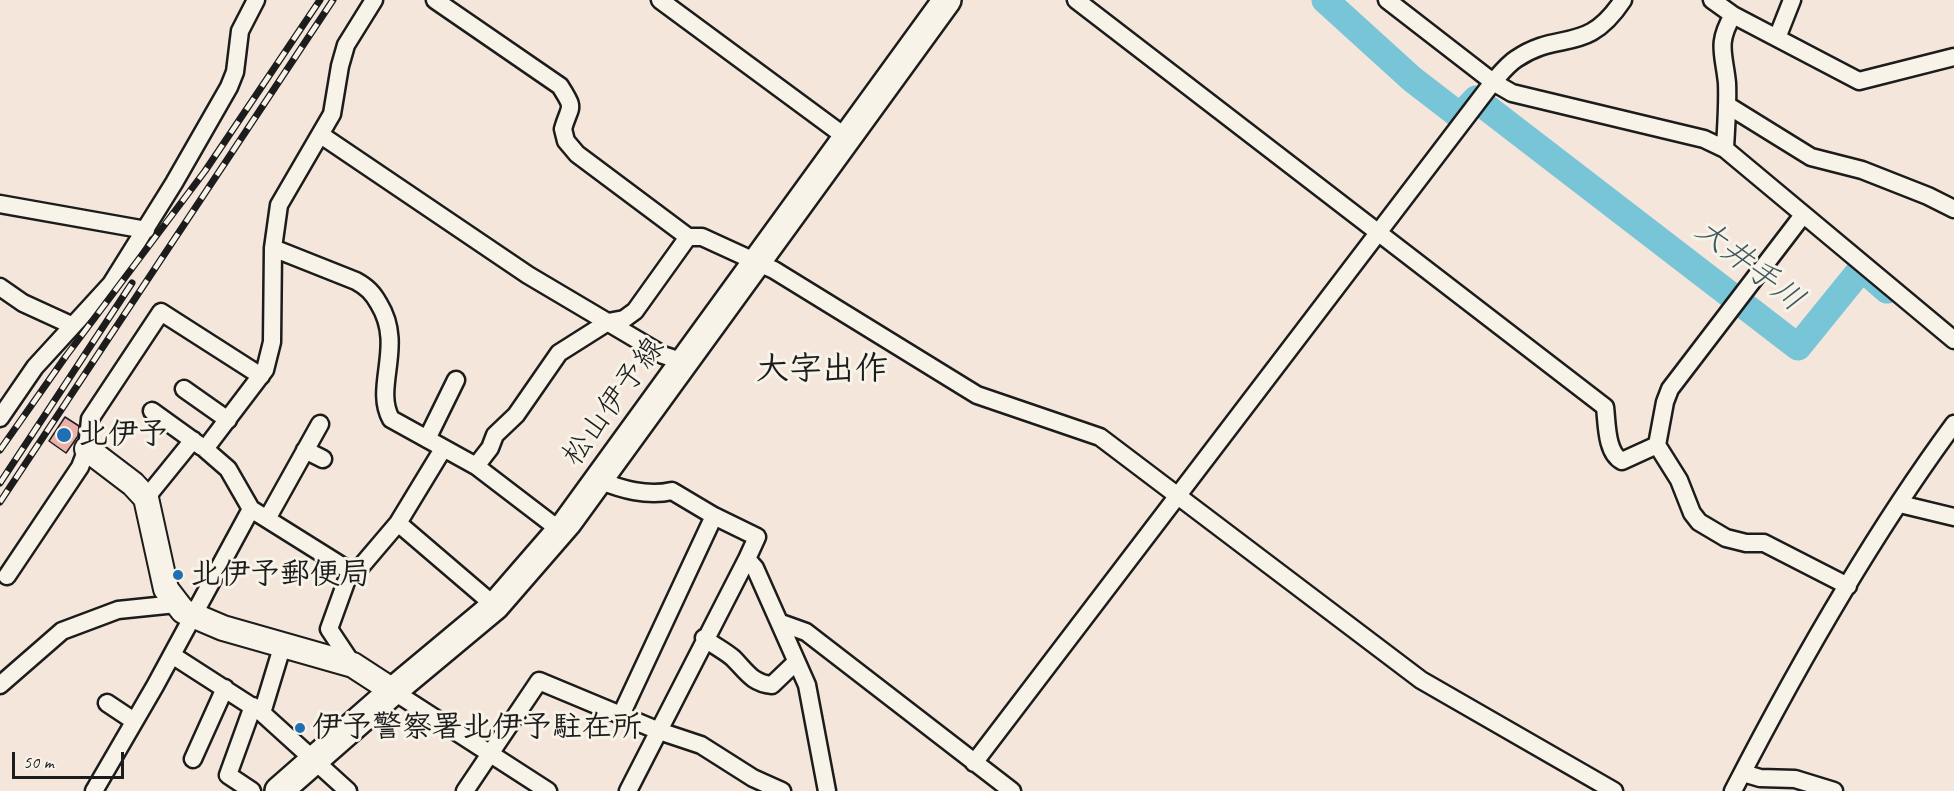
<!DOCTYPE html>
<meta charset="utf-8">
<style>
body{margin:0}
#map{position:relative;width:1954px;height:791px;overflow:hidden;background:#f5e6dc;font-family:Caveat,sans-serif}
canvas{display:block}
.scale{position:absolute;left:12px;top:752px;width:112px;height:27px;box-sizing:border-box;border:3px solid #1c1c1c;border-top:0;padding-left:8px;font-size:18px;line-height:21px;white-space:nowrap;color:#1c1c1c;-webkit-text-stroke:4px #f7f3e8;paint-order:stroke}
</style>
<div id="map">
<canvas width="1954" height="791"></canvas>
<div class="scale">50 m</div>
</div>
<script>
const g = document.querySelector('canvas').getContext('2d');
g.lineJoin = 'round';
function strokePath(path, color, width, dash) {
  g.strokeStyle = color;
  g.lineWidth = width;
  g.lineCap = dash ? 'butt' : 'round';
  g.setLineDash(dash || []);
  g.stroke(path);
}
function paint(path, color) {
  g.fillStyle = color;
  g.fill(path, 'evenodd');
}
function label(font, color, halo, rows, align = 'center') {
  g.font = font + ' Caveat,"Klee One",sans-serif';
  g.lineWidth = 6;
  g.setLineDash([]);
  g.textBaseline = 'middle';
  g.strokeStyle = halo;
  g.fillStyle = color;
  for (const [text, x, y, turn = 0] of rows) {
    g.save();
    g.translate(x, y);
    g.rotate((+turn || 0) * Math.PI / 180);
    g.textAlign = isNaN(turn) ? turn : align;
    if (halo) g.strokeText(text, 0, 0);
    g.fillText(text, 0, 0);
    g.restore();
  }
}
const river = new Path2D(`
 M1325 0 1412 79 1460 116 1476 99
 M1482 104 1798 347 1862 268 1887 290`);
const building = new Path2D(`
 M65 417 79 426 78 436 66 453 49 441Z`);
const minor = new Path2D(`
 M435 0 560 86C576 111 570 104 563 129L566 141 577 154 688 237H702L774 270 977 395 1100 437 1421 680 1614 791
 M660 0 847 138
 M1076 0 1605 407C1607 423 1606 453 1622 461L1657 445 1679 480 1692 513 1699 522 1726 538 1746 543H1764L1848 586
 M1387 0 1493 82 1512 93 1704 139 1725 149 1954 340
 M1712 0 1733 15 1859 81 1954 57
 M1777 38 1792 0
 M1727 105 1811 157 1862 170 1928 196 1954 209
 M321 135 528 275 663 355 684 362
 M1725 149C1726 127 1728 105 1727 83 1724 53 1716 44 1733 15
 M0 204 146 230
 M273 248 356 281C367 287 373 293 379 304 405 346 373 387 391 419L476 466 561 531
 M0 287 23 303 71 325
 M184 389 228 420
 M152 411 202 447
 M0 418 35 367 111 284 174 183 229 87 235 72 240 31 256 0
 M427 439 456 380
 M1657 445 1665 402 1670 389 1803 215
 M305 450 323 459
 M476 466 490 448 495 435 516 415 559 353 608 322 624 319 635 311 688 237
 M598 480C621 489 647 497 672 491L714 516 757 537 747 559 755 568 807 685 827 791
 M146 498 193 440
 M1900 504 1954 517
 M251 509 350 571 358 570 398 523 443 449
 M267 519 320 424
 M398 523 495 606
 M350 571 329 629 353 665
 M7 576 80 467 87 449 90 419 161 312 261 376
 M781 623 806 632 1012 791
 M704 638C713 645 725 651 733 658 747 672 752 683 772 685L796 662
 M172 655 262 713 348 791
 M0 685 62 631 118 610 176 604
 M393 691 548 791
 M107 703 134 721
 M262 713 283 644
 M621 715 714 516
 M193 759 225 688
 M974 763 1493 82C1500 74 1508 64 1516 59 1560 29 1586 56 1623 0
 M1743 773 1760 778 1795 779 1834 791
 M94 791 155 686 251 509 228 469 205 449 265 370 272 342 273 248 279 205 332 114 340 66 346 45 374 0
 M252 791 228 775 253 706
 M465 791 539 681 659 731 701 745 753 778 782 791
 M628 791 747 559
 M1733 791C1798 665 1870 538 1954 424`);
const secondary = new Path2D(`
 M87 449 133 484 146 498 166 589 183 611 223 628 353 665 393 691`);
const primary = new Path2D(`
 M279 791 393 691 495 606 567 523 947 0`);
const rail = new Path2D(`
 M0 450 66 356 205 171 320 0
 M0 483 132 283
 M0 502 333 0`);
const markers = [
 [64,435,8,"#1f6fb2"],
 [178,575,6,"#1f6fb2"],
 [300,728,6,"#1f6fb2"]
];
const streetNames = [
 ["松山伊予線",614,402,-54]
];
const poiNames = [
 ["北伊予",78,435],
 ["北伊予郵便局",190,575],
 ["伊予警察署北伊予駐在所",312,728]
];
const waterNames = [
 ["大井手川",1749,266,38]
];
const quarterNames = [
 ["大字出作",822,370]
];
strokePath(river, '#79c5d8', 27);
paint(building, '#ebb0aa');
strokePath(building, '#1c1c1c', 1.5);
strokePath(minor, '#1c1c1c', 21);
strokePath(secondary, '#1c1c1c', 28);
strokePath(primary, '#1c1c1c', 32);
strokePath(minor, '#f7f3e8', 16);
strokePath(secondary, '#f7f3e8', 24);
strokePath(primary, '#f7f3e8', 27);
strokePath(rail, '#1c1c1c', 7);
strokePath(rail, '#f7f3e8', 4.5, [14]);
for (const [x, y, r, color] of markers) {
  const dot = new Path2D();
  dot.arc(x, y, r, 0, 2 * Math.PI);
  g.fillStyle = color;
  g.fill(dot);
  strokePath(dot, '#f7f3e8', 2);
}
label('30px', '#1c1c1c', '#f7f3e8', streetNames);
label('bold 30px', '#1c1c1c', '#f7f3e8', poiNames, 'left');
label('italic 32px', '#3d575e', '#f7f3e8', waterNames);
label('bold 33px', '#1c1c1c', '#f7f3e8', quarterNames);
</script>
